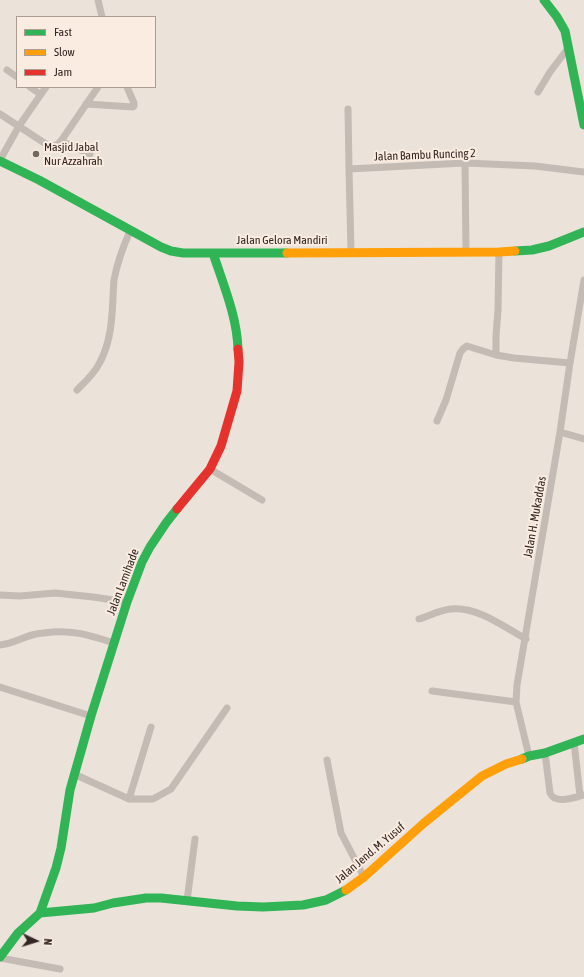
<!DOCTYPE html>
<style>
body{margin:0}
#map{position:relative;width:584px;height:977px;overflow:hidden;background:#ebe2da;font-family:"Asap Condensed",sans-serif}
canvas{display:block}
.legend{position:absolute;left:16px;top:16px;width:140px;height:72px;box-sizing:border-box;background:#faece0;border:1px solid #ab9d94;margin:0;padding:5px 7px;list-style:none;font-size:12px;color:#342723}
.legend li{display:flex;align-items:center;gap:8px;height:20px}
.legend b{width:20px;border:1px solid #ab9d94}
.north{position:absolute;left:16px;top:921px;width:40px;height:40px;-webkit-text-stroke:3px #faece0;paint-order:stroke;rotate:94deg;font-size:11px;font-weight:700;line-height:16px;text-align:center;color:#342723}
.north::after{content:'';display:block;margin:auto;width:14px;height:18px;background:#342723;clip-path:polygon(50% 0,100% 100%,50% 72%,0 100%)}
</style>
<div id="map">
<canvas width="584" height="977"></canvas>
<ul class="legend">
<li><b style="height:5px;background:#30b455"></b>Fast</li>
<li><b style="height:5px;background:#ff9f0a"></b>Slow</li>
<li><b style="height:5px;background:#e5322d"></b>Jam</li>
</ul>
<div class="north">N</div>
</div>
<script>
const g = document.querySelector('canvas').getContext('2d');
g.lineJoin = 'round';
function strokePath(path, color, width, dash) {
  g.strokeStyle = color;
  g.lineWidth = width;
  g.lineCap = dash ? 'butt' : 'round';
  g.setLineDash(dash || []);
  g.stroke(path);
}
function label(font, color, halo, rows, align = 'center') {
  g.font = font + ' "Asap Condensed",sans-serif';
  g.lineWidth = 4;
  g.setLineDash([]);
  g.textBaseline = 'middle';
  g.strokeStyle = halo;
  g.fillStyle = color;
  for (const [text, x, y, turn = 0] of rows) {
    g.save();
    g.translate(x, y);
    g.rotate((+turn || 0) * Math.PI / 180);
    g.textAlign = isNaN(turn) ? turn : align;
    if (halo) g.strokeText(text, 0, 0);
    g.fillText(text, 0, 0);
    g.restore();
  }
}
const street = new Path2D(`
 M98 0 102 17
 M7 70 17 77
 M30 87 40 94
 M538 92 550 72 569 47
 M86 104 133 107 134 106V103L127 87
 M348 109 349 169
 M0 114 49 146C55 147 57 145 61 141L98 87
 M61 141 90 154
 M0 160 19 126 46 87
 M465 163 466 252
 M351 252 349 169 465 163 535 166 584 172
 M496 355V336L498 310 499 252
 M77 390C85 382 94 374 99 364 107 350 111 330 112 314 113 303 113 291 114 280 117 263 123 247 130 231
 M437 421 446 400 460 353C462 350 463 348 467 346L496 355 514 358 570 363
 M560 432 584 439
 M210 469 262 500
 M0 595 20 596 55 593 93 597 127 602
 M419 619C429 616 440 610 451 609 477 606 504 627 526 639
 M0 645C12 644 21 638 32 635 36 634 40 633 44 633 71 629 89 635 114 643
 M0 687 91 716
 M432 691 516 702
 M574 742 580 796
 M545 753 550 793C555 805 575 797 584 795
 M529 756 516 702 517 685 560 432 570 363 584 280
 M327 760 341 833 364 877
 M74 774 129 799H153L171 789 227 708
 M129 799 151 727
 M187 901 195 839
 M0 958 60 969`);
const fast = new Path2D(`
 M544 0 557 17 565 31 584 125
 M0 161 39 180 161 247 171 251 183 253H287
 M515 251 532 250 549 246 584 232
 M213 253C223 284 237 316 238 349
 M522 759 529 756 545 753 584 739
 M40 913 56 868 61 848 70 790 91 716 127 602 142 562 150 547 166 523 177 509
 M0 957 18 933 40 913 94 908 113 903 146 898H161L237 906 263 907 303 905 326 900 346 890`);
const slow = new Path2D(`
 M287 253 499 252 515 251
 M346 890 364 877 424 823 482 776 506 764 522 759`);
const jam = new Path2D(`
 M177 509 210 469 221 446 237 391 239 362 238 349`);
const markers = [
 [36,154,4,"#746863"]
];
const poiNames = [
 ["Masjid Jabal",44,147],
 ["Nur Azzahrah",44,161]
];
const streetNames = [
 ["Jalan Bambu Runcing 2",425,155,-2],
 ["Jalan Gelora Mandiri",282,240],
 ["Jalan H. Mukaddas",535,517,-80],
 ["Jalan Lamihade",123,582,-69],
 ["Jalan Jend. M. Yusuf",370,853,-40]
];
strokePath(street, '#c4bbb4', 7);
strokePath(fast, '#30b455', 9);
strokePath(slow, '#ff9f0a', 9);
strokePath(jam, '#e5322d', 9);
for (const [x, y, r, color] of markers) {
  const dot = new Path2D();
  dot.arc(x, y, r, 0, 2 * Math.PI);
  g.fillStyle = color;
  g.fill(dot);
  strokePath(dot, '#faece0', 1.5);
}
label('12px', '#342723', '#faece0', poiNames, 'left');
label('12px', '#342723', '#faece0', streetNames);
</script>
